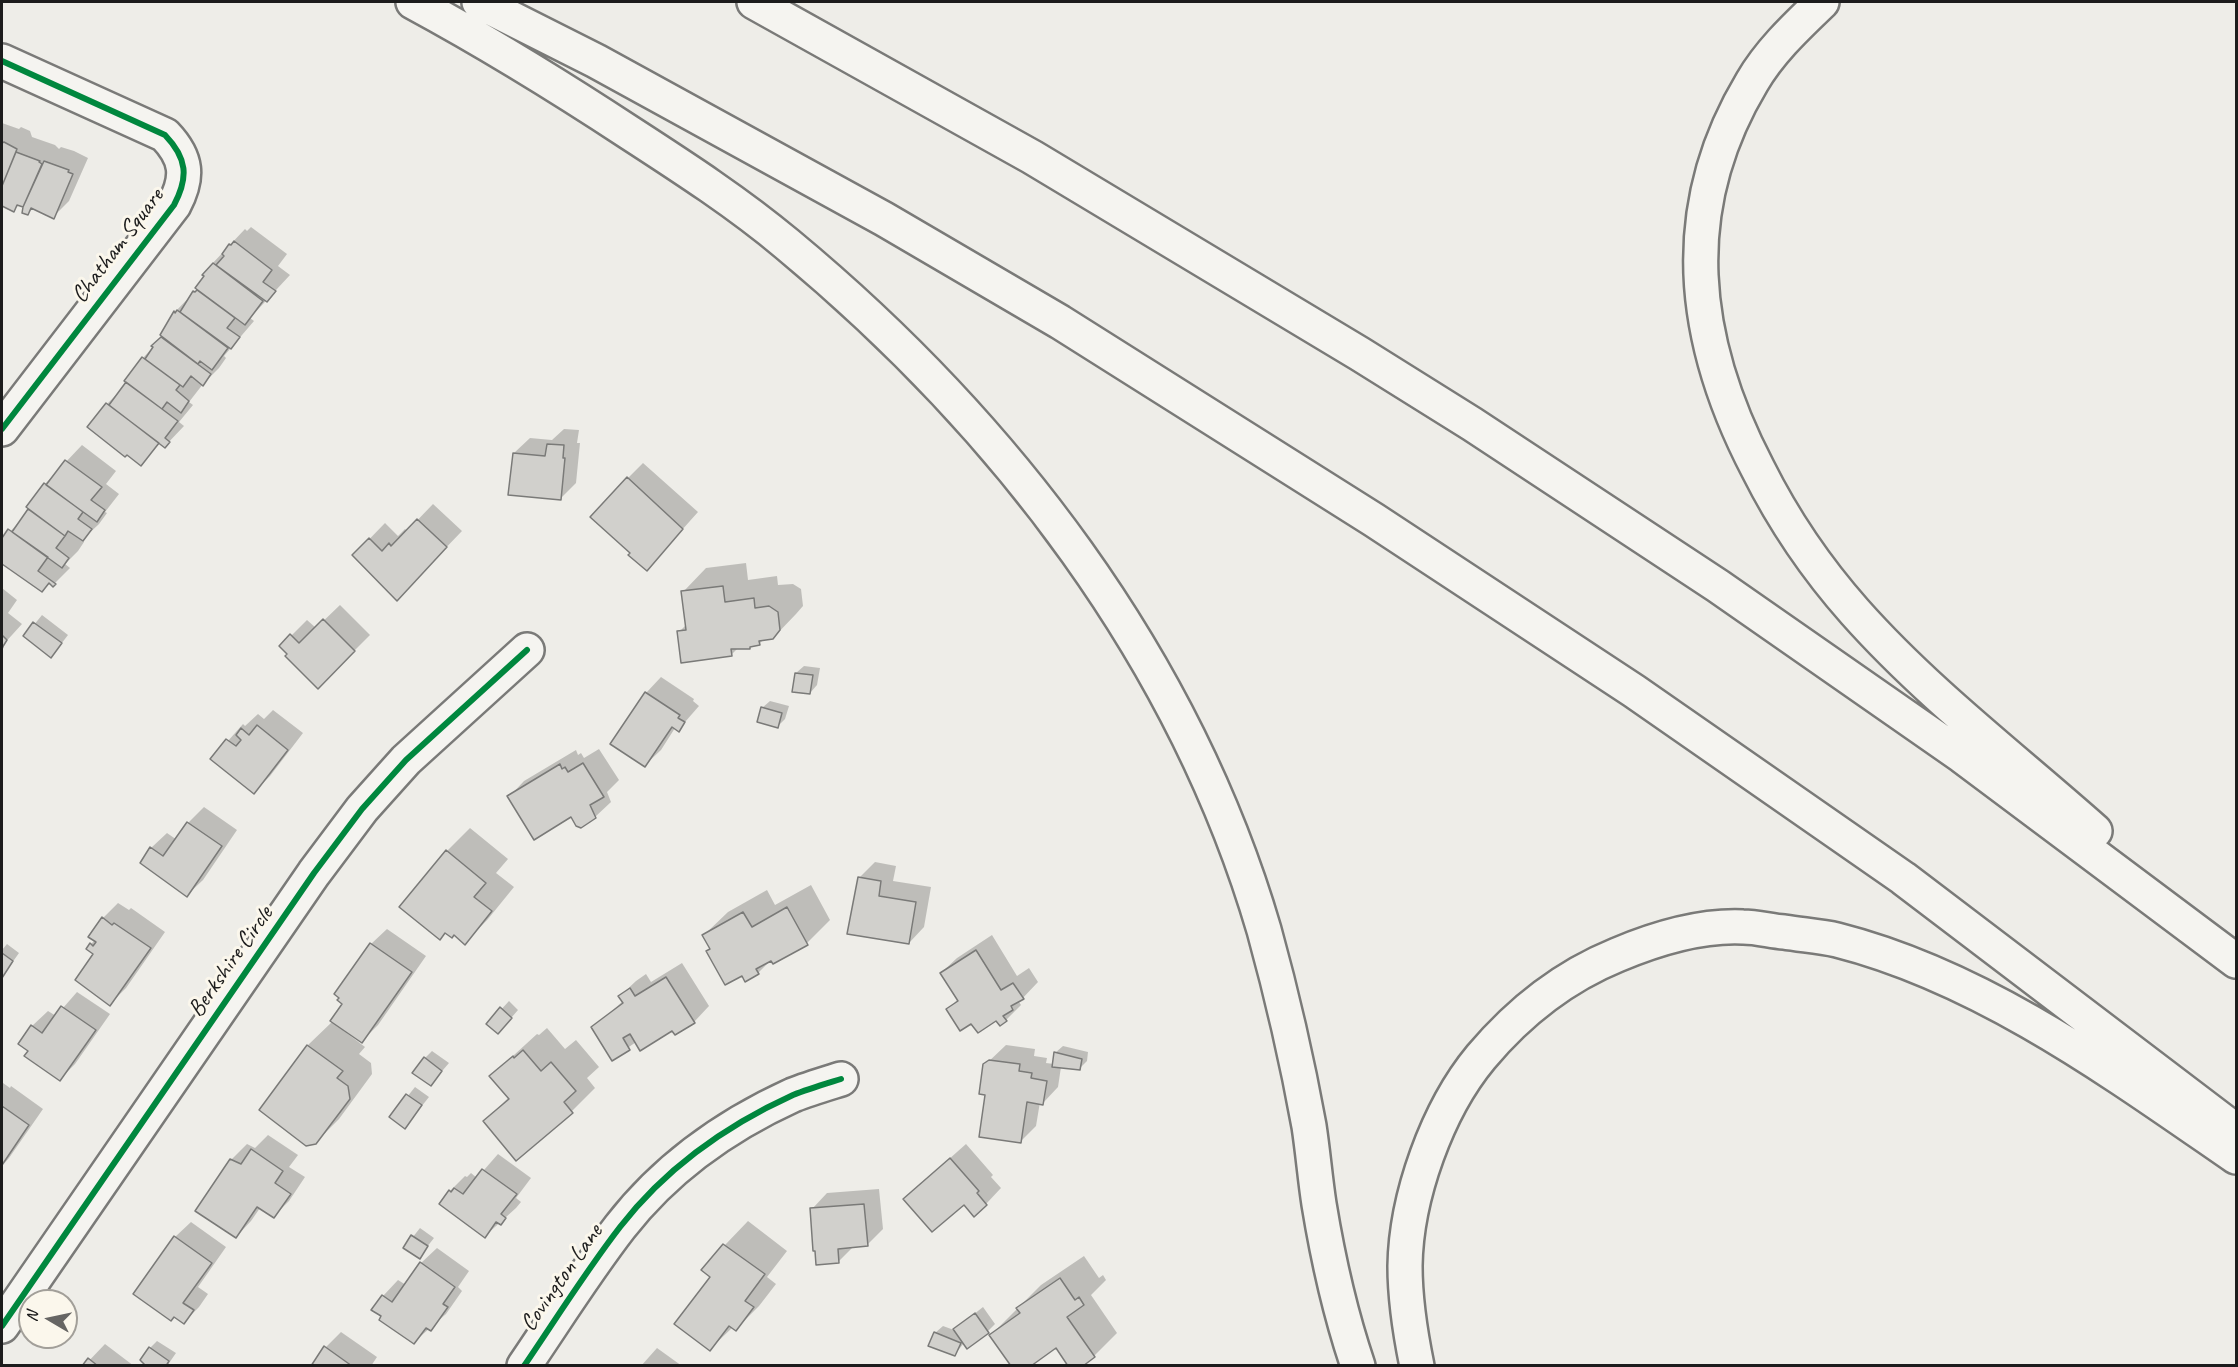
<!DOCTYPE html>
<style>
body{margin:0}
#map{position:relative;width:2238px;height:1367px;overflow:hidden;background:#eeede8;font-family:Caveat,sans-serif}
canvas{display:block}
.frame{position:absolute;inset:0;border:3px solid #1c1c1c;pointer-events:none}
.north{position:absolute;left:18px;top:1289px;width:60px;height:60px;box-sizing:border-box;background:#fbf7ec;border:2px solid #a29f99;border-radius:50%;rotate:279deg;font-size:16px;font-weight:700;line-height:24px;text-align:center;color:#1c1c1c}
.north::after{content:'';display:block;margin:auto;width:21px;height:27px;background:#666563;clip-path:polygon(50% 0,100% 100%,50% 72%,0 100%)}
</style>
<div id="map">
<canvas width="2238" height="1367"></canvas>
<div class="frame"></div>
<div class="north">N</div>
</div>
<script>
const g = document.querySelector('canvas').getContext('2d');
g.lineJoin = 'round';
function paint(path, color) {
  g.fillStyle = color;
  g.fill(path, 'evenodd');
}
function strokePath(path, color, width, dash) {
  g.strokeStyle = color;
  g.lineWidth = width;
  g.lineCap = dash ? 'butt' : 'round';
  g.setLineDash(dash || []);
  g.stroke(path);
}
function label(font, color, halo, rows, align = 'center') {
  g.font = font + ' Caveat,sans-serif';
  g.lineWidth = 6;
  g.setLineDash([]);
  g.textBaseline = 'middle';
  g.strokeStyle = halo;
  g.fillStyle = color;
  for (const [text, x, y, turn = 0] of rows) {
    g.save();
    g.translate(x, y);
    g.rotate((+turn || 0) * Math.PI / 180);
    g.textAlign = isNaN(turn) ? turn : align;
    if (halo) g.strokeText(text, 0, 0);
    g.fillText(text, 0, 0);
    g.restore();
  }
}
const shadow = new Path2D(`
 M2 123 19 129 21 127 30 131 32 137 55 145 59 149 61 147 74 151 88 158 69 201 53 217 33 208 28 214 26 207 19 205 14 210 2 204Z
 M251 227 287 254 278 266 290 275 250 318 254 321 224 356 226 358 219 368 203 384 189 402 193 405 179 422 184 426 165 446 160 443 141 464 89 427 107 404 123 388 143 358 163 336 162 335 175 312 198 288 210 266 245 229 247 231ZM248 290 264 297 261 301 247 291Z
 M564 429 579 430 577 443H580L576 483 560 499 514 453 530 438 552 440Z
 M82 445 116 471 106 484 119 494 105 512 107 513 99 524 82 540 84 542 78 551 65 564 70 568 53 585 50 583 42 590 2 562V541L25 515 45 484Z
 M643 463 698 512 647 569 628 478Z
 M433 504 462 531 412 583 354 555 385 523 398 536 405 529 407 531Z
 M746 563 748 580 777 576 778 585 793 584 801 589 803 606 796 614 773 638 764 639 759 644 738 648 731 655 679 632 687 624 683 592 706 568Z
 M2 588 17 600 8 613 22 624 2 646 4 647 2 651Z
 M340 605 370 635 318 687 281 646 307 620 316 628Z
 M42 615 68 635 58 648 25 636Z
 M804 666 820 668 817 685 810 693 796 673Z
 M661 677 694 699 693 701 699 706 678 730 675 728 661 750 645 765 646 693Z
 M770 701 789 706 785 719 778 726 762 708Z
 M273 710 303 733 270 776 254 792 212 759 243 724 245 726 258 714 264 719Z
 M599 749 619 780 607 792 611 802 595 817 571 815 509 797 524 781 576 750 578 755 581 753 584 758Z
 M204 807 237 830 203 880 187 895 151 848 167 833 177 840 188 823Z
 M470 828 508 859 496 873 514 887 488 919 465 943 454 933 447 851Z
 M875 862 896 866 893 881 931 887 924 927 909 943 859 878Z
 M811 885 830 920 807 943 772 959 758 973 742 974 712 948 704 935 728 912 767 890 775 905Z
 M118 903 129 910 131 908 165 932 126 988 110 1004 91 944 95 940 103 918Z
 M387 929 426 956 378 1025 362 1041 345 1029 344 1031 365 1047 359 1054 371 1063 372 1074 339 1119 315 1143 261 1110 308 1045 333 1021 344 1003 371 944Z
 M992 935 1017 976 1029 968 1038 982 1019 1002 1021 1005 1006 1020 996 1019 972 1022 948 1009 958 999 941 973 957 958Z
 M7 944 19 953 2 977V950Z
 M682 963 709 1006 694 1022 636 1042 612 1059 593 1028 623 1001 620 996 636 981 646 974 651 982Z
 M77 992 110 1014 75 1064 60 1079 30 1051 32 1026 48 1011 56 1016Z
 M509 1001 518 1010 505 1025 488 1024Z
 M547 1028 565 1049 576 1040 599 1067 587 1078 595 1088 572 1111 517 1158 485 1121 509 1097 491 1076 537 1034 539 1035Z
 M1006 1045 1035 1049 1034 1056 1047 1058 1046 1063 1054 1064 1055 1053 1063 1046 1088 1052 1087 1061 1079 1069 1061 1067 1058 1087 1043 1103 1040 1102 1036 1126 1020 1142 987 1094 985 1065Z
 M432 1051 449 1063 431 1084 425 1058Z
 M3 1083 10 1088 11 1086 43 1109 9 1158 2 1166Z
 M415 1087 429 1097 405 1127 391 1117Z
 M268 1135 298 1155 289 1167 305 1177 289 1201 273 1217 260 1208 251 1221 236 1237 231 1160 247 1144 255 1148Z
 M966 1144 993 1175 991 1177 1001 1188 986 1204 964 1203 921 1184Z
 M498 1154 531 1178 516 1198 521 1202 516 1208 485 1236 450 1191 465 1176 467 1177 471 1173 477 1178Z
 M879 1189 883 1229 867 1245 854 1246 839 1261 812 1209 827 1193Z
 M748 1221 787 1251 767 1277 776 1284 759 1306 736 1329 733 1327 710 1349 712 1276 704 1270 725 1245Z
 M191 1222 226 1247 198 1287 208 1294 199 1307 184 1322 175 1237Z
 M420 1228 434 1238 419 1257 405 1247Z
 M437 1248 469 1271 458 1287 462 1291 446 1314 414 1342 383 1296 398 1280 406 1285 421 1263Z
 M1084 1256 1099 1278 1103 1275 1106 1280 1091 1295 1117 1333 1094 1356 1056 1346 991 1335 1041 1285Z
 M983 1307 995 1324 988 1331 964 1343 955 1354 935 1333 943 1326 954 1330Z
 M341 1332 377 1357 371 1366H313L326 1347Z
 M157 1341 176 1353 167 1366H148L150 1348Z
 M105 1344 134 1366H84Z
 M657 1348 682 1366H641Z`);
const building = new Path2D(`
 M4 142 17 149 2 186V143Z
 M16 152 40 161 39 162 42 164 23 207 17 205 14 212 2 206V186Z
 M44 161 69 170 68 172 73 174 54 219 31 208 28 215 22 213 23 207Z
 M234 241 272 270 263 282 276 291 267 302 216 265 224 256 222 254 229 244 231 245Z
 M213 263 263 301 245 325 195 288 204 276 202 275Z
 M197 290 235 318 227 328 240 337 231 349 180 312 193 291 195 292Z
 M177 310 228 348 212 370 200 361 198 364 160 335 174 311 175 313Z
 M161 337 211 374 203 386 191 376 183 387 145 359 153 347 151 346Z
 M142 357 180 385 176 390 189 401 181 413 167 402 162 409 124 381Z
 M126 382 178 421 165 438 170 442 165 448 109 405Z
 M106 403 159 443 141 466 127 455 125 457 87 427Z
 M547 444 564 445 563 458H565L561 500 508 495 513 453 545 456Z
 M65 460 102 487 91 500 105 510 97 522 46 485Z
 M627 477 683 529 647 571 628 555 630 553 590 517Z
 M44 483 83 512 78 519 92 529 83 541 68 531 65 536 26 507Z
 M28 509 65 536 56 548 69 558 62 568 12 532Z
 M417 519 447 547 397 601 352 555 369 538 382 551 389 543 391 546Z
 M8 529 48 557 38 571 56 584 53 587 49 583 42 592 2 564V538Z
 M723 586 725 602 754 598 755 608 769 606 778 612 780 630 773 639 759 641 760 645 750 647V649H731L732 656 681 663 677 631 686 630 681 591Z
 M323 619 355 651 318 689 285 656 287 654 279 646 290 634 299 643Z
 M33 622 62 643 51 658 23 636Z
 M2 635 7 640 2 648Z
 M795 673 813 675 810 694 792 692Z
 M645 692 680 715 678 718 685 722 679 732 672 727 645 767 610 744Z
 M761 707 782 713 778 728 757 722Z
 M257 725 288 750 254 794 210 759 226 739 236 746 241 740 236 735 241 728 249 735Z
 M583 763 604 797 590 805 596 818 581 828 576 826 571 817 534 840 507 796 560 764 562 769 565 767 568 772Z
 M187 822 222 846 187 897 140 863 150 847 163 856Z
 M446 850 486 883 474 897 492 911 465 945 454 935 452 938 445 933 440 940 399 907Z
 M858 877 881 881 879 896 916 902 909 944 847 934Z
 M787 907 808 945 773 964 771 961 756 969 759 974 745 982 742 976 725 985 706 951 710 949 702 935 743 912 752 927Z
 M102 917 112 925 114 923 151 948 110 1006 75 980 93 954 86 949 90 943 93 946 96 942 88 937Z
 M370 943 412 972 362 1043 330 1021 342 1004 337 1000 339 998 334 994Z
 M976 950 1001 990 1013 983 1024 999 1011 1006 1013 1010 1003 1016 1007 1021 1000 1026 996 1021 978 1033 971 1024 960 1031 946 1009 958 1001 940 973Z
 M2 953 13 961 2 978Z
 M666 977 695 1023 675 1035 672 1031 640 1051 630 1034 623 1038 630 1050 612 1061 591 1027 623 1003 618 996 630 988 635 996Z
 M61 1006 96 1030 60 1081 24 1056 28 1051 18 1044 31 1025 42 1033Z
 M500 1007 512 1018 498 1034 486 1024Z
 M307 1045 343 1071 337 1078 348 1086 350 1099 316 1144 306 1146 259 1110Z
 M523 1050 541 1071 551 1062 576 1091 564 1102 573 1113 516 1161 483 1121 509 1099 489 1076 513 1056 514 1058Z
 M1054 1052 1082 1059 1080 1070 1052 1067Z
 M424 1057 442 1071 431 1086 412 1073Z
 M989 1060 1020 1064 1019 1071 1032 1073 1031 1078 1047 1081 1043 1105 1027 1102 1021 1143 979 1137 985 1095 979 1094 983 1064Z
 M406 1094 422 1105 405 1129 389 1117Z
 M2 1106 29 1125 2 1165Z
 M251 1149 283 1171 275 1183 291 1194 274 1218 257 1207 236 1238 195 1211 230 1159 241 1164Z
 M950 1158 979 1191 977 1193 987 1205 974 1217 964 1205 932 1232 903 1199Z
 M482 1169 517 1194 501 1214 506 1218 501 1225 496 1222 485 1238 439 1204 449 1190 451 1192 454 1188 463 1194Z
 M864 1204 868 1246 838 1249 839 1263 816 1265 815 1251H813L810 1208Z
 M411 1235 428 1246 420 1259 403 1248Z
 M174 1236 212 1263 183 1303 194 1310 184 1324 174 1317 171 1321 133 1294Z
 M723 1244 765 1274 745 1301 754 1307 736 1331 729 1326 710 1351 674 1324 710 1277 701 1270Z
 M420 1262 455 1287 443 1304 448 1307 431 1331 426 1328 414 1344 379 1320 381 1316 371 1310 382 1295 392 1302Z
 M1060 1278 1075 1300 1079 1297 1084 1305 1067 1317 1095 1357 1083 1366H1068L1056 1348 1031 1366H1011L989 1335 1020 1313 1016 1308Z
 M975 1313 989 1333 967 1349 953 1329Z
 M934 1332 961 1343 955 1356 928 1346Z
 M324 1346 352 1366H311Z
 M149 1347 169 1361 166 1366H146L140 1360Z
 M88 1358 98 1366H82Z`);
const minor = new Path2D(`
 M2 61 165 135C187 158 189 177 174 205L2 429
 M2 1326 314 873 362 809 406 760 527 650
 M524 1366C556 1319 586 1271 620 1227 665 1169 727 1125 793 1095 808 1089 825 1084 841 1079`);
const motorway = new Path2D(`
 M413 2C487 42 560 87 630 133 684 168 738 203 787 244 1004 424 1184 657 1264 930 1282 995 1297 1060 1309 1126 1313 1152 1315 1178 1319 1204 1328 1259 1340 1313 1358 1366
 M479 2 596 61 884 219 1060 322 1374 520 1634 691 1903 878 2236 1131
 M754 2 1032 157 1360 354 1472 424 1718 586 1962 756 2236 961
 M1822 2C1797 26 1770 51 1752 82 1675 210 1691 341 1758 469 1784 521 1816 568 1855 612 1927 693 2014 759 2095 831
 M1417 1366C1410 1332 1405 1300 1405 1266 1406 1197 1437 1110 1481 1057 1518 1013 1563 977 1617 955 1655 939 1700 925 1743 927 1757 927 1771 931 1784 932 1802 935 1820 936 1837 940 1983 977 2114 1073 2236 1157`);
const cycleway = new Path2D(`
 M2 61 165 135C187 158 189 177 174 205L2 429
 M2 1326 314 873 362 809 406 760 527 650
 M524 1366C556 1319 586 1271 620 1227 665 1169 727 1125 793 1095 808 1089 825 1084 841 1079`);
const streetNames = [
 ["Chatham Square",118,246,-53],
 ["Berkshire Circle",231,962,-55],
 ["Covington Lane",562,1278,-55]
];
paint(shadow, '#0003');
paint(building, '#d1d0cc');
strokePath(building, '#7a7a78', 1.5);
strokePath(minor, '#7a7a78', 38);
strokePath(motorway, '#7a7a78', 38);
strokePath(minor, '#f5f4f0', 33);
strokePath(motorway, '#f5f4f0', 33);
strokePath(cycleway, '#00873e', 6);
label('24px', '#1c1c1c', '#fbf7ec', streetNames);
</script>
